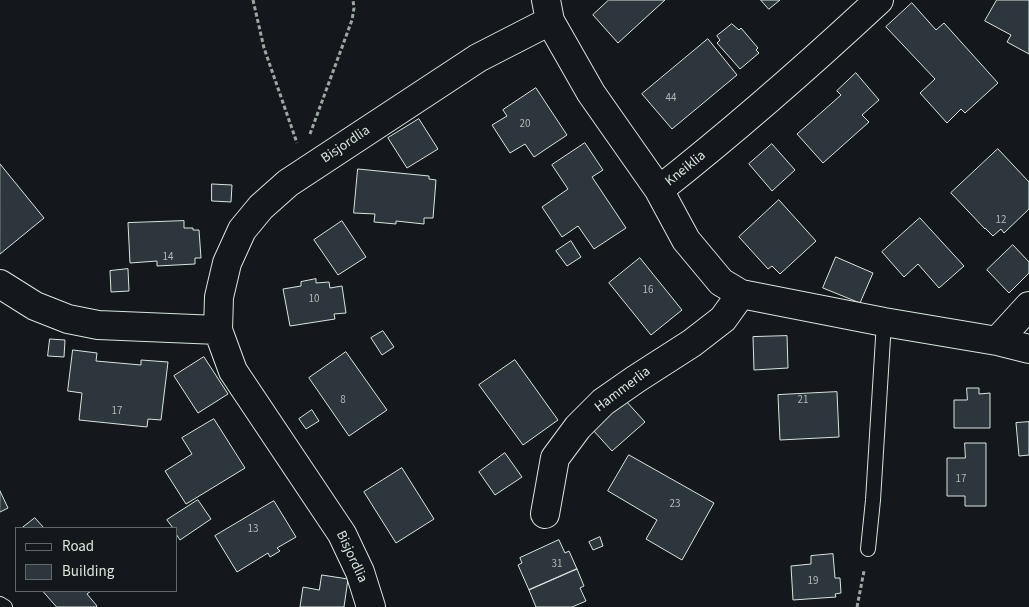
<!DOCTYPE html>
<style>
body{margin:0}
#map{position:relative;width:1029px;height:607px;overflow:hidden;background:#14181c;font-family:"Source Sans 3",sans-serif}
canvas{display:block}
.legend{position:absolute;left:15px;top:527px;width:162px;height:65px;box-sizing:border-box;background:#14181c;border:1px solid #626a69;margin:0;padding:6px 9px;list-style:none;font-size:15px;color:#d8e6dc}
.legend li{display:flex;align-items:center;gap:10px;height:25px}
.legend b{width:25px;border:1px solid #626a69}
</style>
<div id="map">
<canvas width="1029" height="607"></canvas>
<ul class="legend">
<li><b style="height:6px;background:#14181c"></b>Road</li>
<li><b style="height:14px;background:#2c363c"></b>Building</li>
</ul>
</div>
<script>
const g = document.querySelector('canvas').getContext('2d');
g.lineJoin = 'round';
function paint(path, color) {
  g.fillStyle = color;
  g.fill(path, 'evenodd');
}
function strokePath(path, color, width, dash) {
  g.strokeStyle = color;
  g.lineWidth = width;
  g.lineCap = dash ? 'butt' : 'round';
  g.setLineDash(dash || []);
  g.stroke(path);
}
function label(font, color, halo, rows, align = 'center') {
  g.font = font + ' "Source Sans 3",sans-serif';
  g.lineWidth = 4;
  g.setLineDash([]);
  g.textBaseline = 'middle';
  g.strokeStyle = halo;
  g.fillStyle = color;
  for (const [text, x, y, turn = 0] of rows) {
    g.save();
    g.translate(x, y);
    g.rotate((+turn || 0) * Math.PI / 180);
    g.textAlign = isNaN(turn) ? turn : align;
    if (halo) g.strokeText(text, 0, 0);
    g.fillText(text, 0, 0);
    g.restore();
  }
}
const building = new Path2D(`
 M609 0H665L618 43 593 15Z
 M761 0H780L769 9Z
 M997 0H1029V54L1007 42 1011 35 985 21Z
 M912 3 936 30 944 23 998 83 965 113 961 109 947 123 920 93 935 79 886 27Z
 M732 24 739 30 741 28 758 48 756 50 759 53 740 69 717 43 720 40 717 36Z
 M708 39 737 75 672 129 642 94Z
 M856 73 879 100 862 115 869 122 823 163 797 134 841 95 837 91Z
 M536 88 567 135 534 157 525 144 510 153 492 125 507 116 503 110Z
 M419 119 438 149 407 168 388 138Z
 M585 143 603 170 592 177 626 228 594 249 578 226 562 237 542 207 568 189 552 165Z
 M772 144 795 170 772 191 749 164Z
 M998 149 1029 182V209L1004 233 1001 229 993 236 985 228V229L951 193Z
 M0 164 44 218 0 254Z
 M358 169 429 176V179L436 180 433 218H424V224L396 221V224L374 222 375 214 354 213Z
 M212 184 232 185 231 202 212 201Z
 M779 200 816 241 780 274 772 266 768 269 739 237Z
 M920 218 964 266 939 288 918 264 904 277 882 252Z
 M184 221V228H193V230H199L201 258H195V264L157 266V261L130 263 128 223Z
 M342 221 366 257 338 275 314 240Z
 M571 241 581 257 567 266 556 251Z
 M1013 245 1029 262V273L1009 293 987 270Z
 M836 257 873 273 860 303 823 288Z
 M640 258 682 310 651 335 609 283Z
 M128 269 129 291 111 292 110 271Z
 M316 279V283L329 282 330 288 342 286 346 313 334 314 335 319 290 326 283 289 301 286V282Z
 M383 331 394 347 382 355 371 338Z
 M787 336 788 368 754 370 753 337Z
 M50 339 65 340 64 357 48 356Z
 M73 350 97 353 96 361 141 365V360L168 362 161 420 148 419 147 427 79 420 82 393 68 391Z
 M346 352 387 410 349 436 309 378Z
 M204 357 228 394 198 413 174 376Z
 M515 360 558 420 523 445 479 385Z
 M967 388H979V394L990 393V428H954V400H967Z
 M837 392 839 437 780 440 778 395Z
 M625 400 645 422 612 451 592 429Z
 M312 410 319 421 306 429 299 419Z
 M214 419 245 468 186 504 165 471 192 454 182 438Z
 M1029 422V455L1019 456 1016 423Z
 M965 443H986V506H965V496H947V458H965Z
 M505 453 522 477 495 495 479 472Z
 M629 455 714 503 682 560 646 539 657 520 608 491Z
 M402 468 434 519 396 543 364 492Z
 M0 491 8 508 0 512Z
 M198 500 211 519 180 540 176 534V528H173L167 520Z
 M274 501 296 537 277 548 280 551 270 557 268 553 237 572 215 536Z
 M35 518 44 528H22Z
 M600 537 603 546 593 550 589 542Z
 M559 540 565 553 569 551 577 569 529 590 518 565 522 563 520 558Z
 M833 554 835 578H840L841 593 835 594 836 597 793 600 791 566 811 564V556Z
 M577 569 584 586 580 588 586 601 572 607H536L529 590Z
 M322 575 348 579 344 607H300L303 587 319 590Z
 M43 591H91L87 594 97 606 96 607H57Z`);
const path = new Path2D(`
 M253 0 264 48 297 143
 M310 134 352 20 354 8 353 0
 M857 607 864 571`);
const service = new Path2D(`
 M868 549 873 500 884 322
 M0 604 5 607`);
const minor = new Path2D(`
 M546 0 550 21 591 93 659 190 686 240 721 282 741 294 884 322 997 341 1029 349
 M659 190C735 130 808 66 879 0
 M0 284 35 306 68 319 98 325 218 330
 M997 341 1029 306
 M545 514 555 458 578 427 603 402 636 379 692 343 723 319 741 294
 M371 607 360 572 342 534 233 371 218 330 219 297 227 263 242 230 261 207 288 183 478 58 550 21`);
const numberNames = [
 ["44",671,99],
 ["20",525,125],
 ["12",1001,221],
 ["14",168,258],
 ["16",648,291],
 ["10",314,300],
 ["8",343,401],
 ["21",803,401],
 ["17",117,412],
 ["17",961,480],
 ["23",675,505],
 ["13",253,530],
 ["31",557,565],
 ["19",813,582]
];
const streetNames = [
 ["Bisjordlia",346,145,-34],
 ["Kneiklia",686,169,-39],
 ["Hammerlia",623,390,-37],
 ["Bisjordlia",351,557,65]
];
paint(building, '#2c363c');
strokePath(building, '#d8e6dc', 1);
strokePath(service, '#d8e6dc', 16);
strokePath(minor, '#d8e6dc', 30);
strokePath(path, '#9da8a2', 3, [4, 2.5]);
strokePath(service, '#14181c', 14);
strokePath(minor, '#14181c', 28);
label('11px', '#adbab4', null, numberNames);
label('14px', '#d8e6dc', '#14181c', streetNames);
</script>
